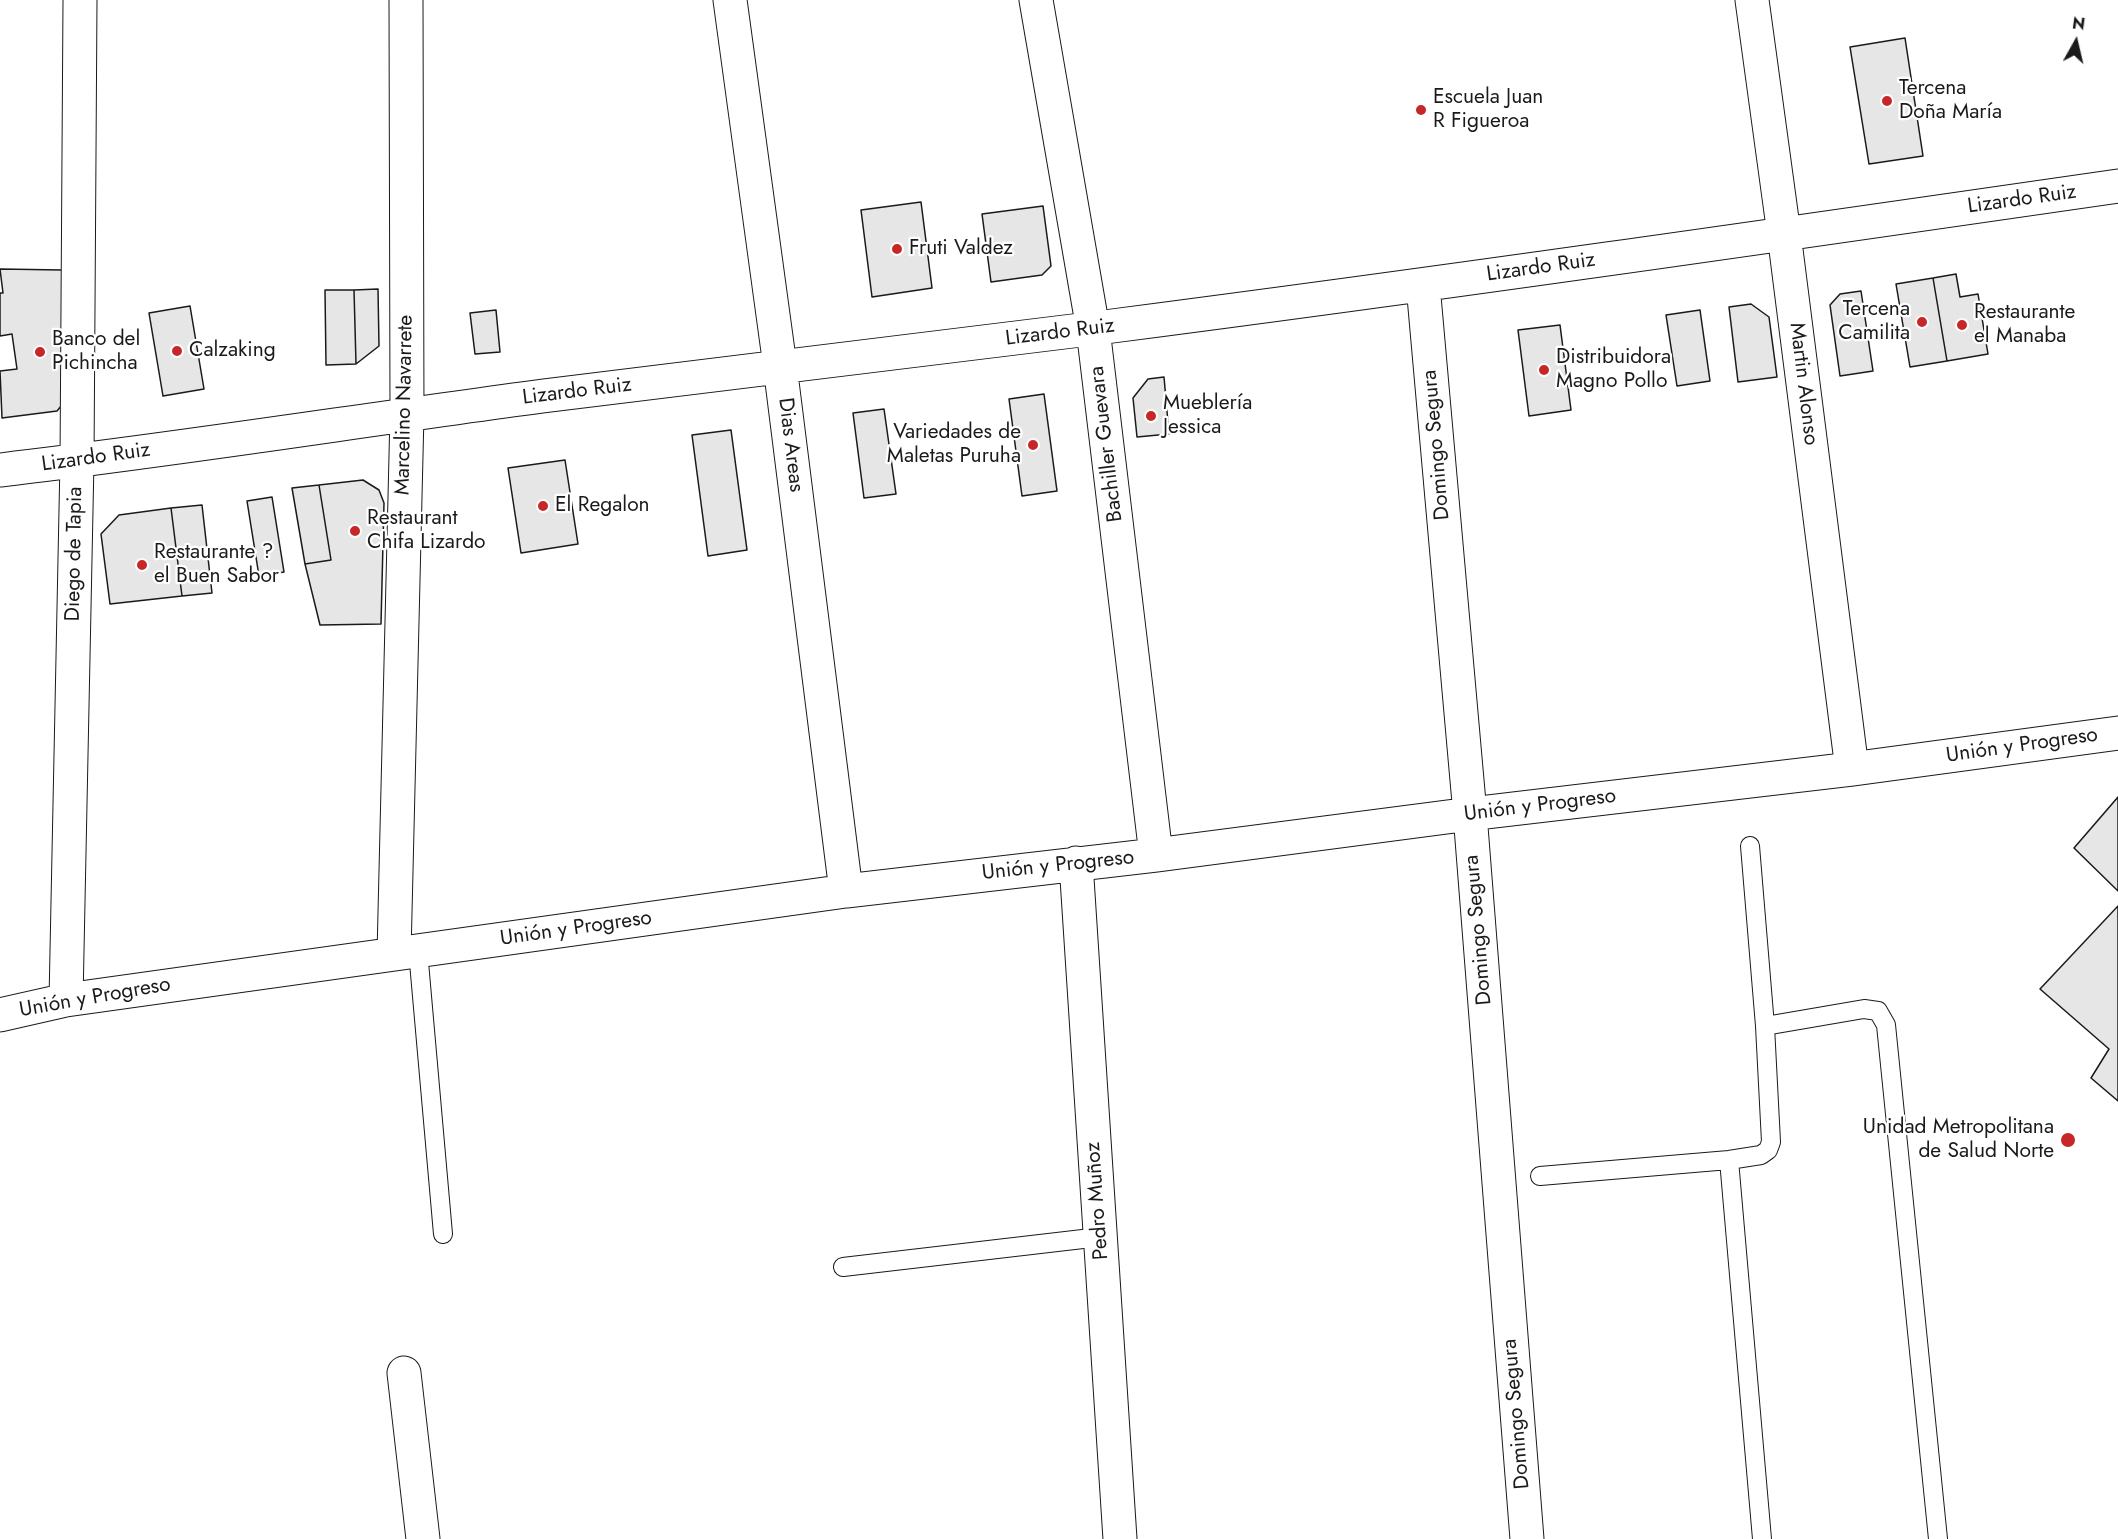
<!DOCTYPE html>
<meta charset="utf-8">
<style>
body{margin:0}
#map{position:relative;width:2118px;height:1539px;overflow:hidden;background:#fff;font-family:Jost,sans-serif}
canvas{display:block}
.north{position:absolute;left:2046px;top:12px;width:60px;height:60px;-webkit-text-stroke:4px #fff;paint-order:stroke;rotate:8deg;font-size:16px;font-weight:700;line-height:24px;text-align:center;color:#1a1a1a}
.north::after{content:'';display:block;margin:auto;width:21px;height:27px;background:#1a1a1a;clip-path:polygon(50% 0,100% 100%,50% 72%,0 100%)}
</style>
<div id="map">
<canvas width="2118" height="1539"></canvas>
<div class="north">N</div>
</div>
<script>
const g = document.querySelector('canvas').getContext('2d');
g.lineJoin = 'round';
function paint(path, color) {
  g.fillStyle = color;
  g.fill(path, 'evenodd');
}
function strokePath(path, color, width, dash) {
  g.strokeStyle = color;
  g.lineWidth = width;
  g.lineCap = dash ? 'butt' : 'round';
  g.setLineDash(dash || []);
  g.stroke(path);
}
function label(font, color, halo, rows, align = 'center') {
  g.font = font + ' Jost,sans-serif';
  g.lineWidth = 4.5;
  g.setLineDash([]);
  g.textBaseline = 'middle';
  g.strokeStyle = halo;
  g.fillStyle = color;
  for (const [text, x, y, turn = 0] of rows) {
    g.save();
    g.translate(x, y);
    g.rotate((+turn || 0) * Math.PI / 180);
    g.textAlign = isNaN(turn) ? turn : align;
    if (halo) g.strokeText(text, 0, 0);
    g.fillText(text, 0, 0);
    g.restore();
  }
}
const building = new Path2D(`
 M1905 38 1923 156 1869 164 1850 47Z
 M921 202 932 288 872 297 861 210Z
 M1043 206 1051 266 1042 275 991 282 982 214Z
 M0 269 62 270 66 400 57 411 2 418 0 371 17 369 12 334 0 336V293H3Z
 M1956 274 1960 297 1978 294 1988 354 1947 361 1933 278Z
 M1933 278 1947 361 1910 367 1896 284Z
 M378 289 379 346 356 364 354 290Z
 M325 290H354L356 364 326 365Z
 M1861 291 1873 371 1840 376 1830 305 1840 294Z
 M1751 304 1769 317 1777 377 1738 382 1729 307Z
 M190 306 204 389 163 396 149 313Z
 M496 310 500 352 475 354 470 313Z
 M1700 310 1710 381 1677 386 1666 315Z
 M1560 325 1571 410 1529 416 1518 330Z
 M1164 377 1169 434 1137 437 1133 398 1148 379Z
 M1044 394 1057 491 1022 496 1009 399Z
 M884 409 896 494 864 498 853 413Z
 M731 430 747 550 708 556 692 435Z
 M565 460 578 544 521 553 508 468Z
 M363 480 379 490 384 503 381 624 320 625 305 564 331 560 319 485Z
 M319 485 331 560 305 564 292 488Z
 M272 497 284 572 259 576 247 501Z
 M202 505 212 593 182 596 171 508Z
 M171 508 182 596 110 604 101 534 119 515Z
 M2118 797V891L2074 848Z
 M2118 906V1101L2091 1078 2109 1049 2040 989Z`);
const service = new Path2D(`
 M418 951 443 1234
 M1765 1026 1864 1009 1878 1011 1886 1025 1938 1539
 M1729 1160 1762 1539
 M1540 1176 1729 1160 1761 1155 1768 1150 1771 1142 1765 1026 1750 846
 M843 1267 1100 1237`);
const minor = new Path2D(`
 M730 0 780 366 846 891
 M1036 0 1093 329 1156 855
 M1752 0 1784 234 1852 769
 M1423 285 1470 814 1527 1539
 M0 470C181 449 362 420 543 396 727 373 912 352 1097 328 1438 284 1778 235 2118 186
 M1076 863 1120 1539
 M394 954 407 414 406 0
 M66 1000 77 461 80 0
 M0 1015 66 1000 846 891 1156 855 1470 814 1852 769 2118 733
 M404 1373 423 1539`);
const markers = [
 [1887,101,6,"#c62828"],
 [1421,110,6,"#c62828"],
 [897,249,6,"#c62828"],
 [1922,322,6,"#c62828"],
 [1962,325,6,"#c62828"],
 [177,351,6,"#c62828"],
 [40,352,6,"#c62828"],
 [1544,370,6,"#c62828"],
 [1151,416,6,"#c62828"],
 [1033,445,6,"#c62828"],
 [543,506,6,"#c62828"],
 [355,531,6,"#c62828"],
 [142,565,6,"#c62828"],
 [2068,1140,8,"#c62828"]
];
const poiNames = [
 ["Tercena",1899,89],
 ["Doña María",1899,113],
 ["Escuela Juan",1433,98],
 ["R Figueroa",1433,122],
 ["Fruti Valdez",909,249],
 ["Tercena",1910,310,"right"],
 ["Camilita",1910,334,"right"],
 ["Restaurante",1974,313],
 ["el Manaba",1974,337],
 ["Banco del",52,340],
 ["Pichincha",52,364],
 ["Calzaking",189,351],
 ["Distribuidora",1556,358],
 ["Magno Pollo",1556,382],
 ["Mueblería",1163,404],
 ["Jessica",1163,428],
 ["Variedades de",1021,433,"right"],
 ["Maletas Puruha",1021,457,"right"],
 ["El Regalon",555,506],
 ["Restaurant",367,519],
 ["Chifa Lizardo",367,543],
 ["Restaurante ?",154,553],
 ["el Buen Sabor",154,577],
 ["Unidad Metropolitana",2054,1128,"right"],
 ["de Salud Norte",2054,1152,"right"]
];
const streetNames = [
 ["Lizardo Ruiz",2022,200,-8],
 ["Lizardo Ruiz",1541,268,-8],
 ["Lizardo Ruiz",1060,333,-7],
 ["Martin Alonso",1803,384,83],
 ["Lizardo Ruiz",577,392,-7],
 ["Marcelino Navarrete",405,405,-89],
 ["Bachiller Guevara",1107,444,-97],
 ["Dias Areas",790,445,83],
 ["Domingo Segura",1437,445,-95],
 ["Lizardo Ruiz",96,458,-8],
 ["Diego de Tapia",75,554,-89],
 ["Unión y Progreso",2022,746,-8],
 ["Unión y Progreso",1540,806,-7],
 ["Unión y Progreso",1058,866,-6],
 ["Unión y Progreso",576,929,-8],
 ["Domingo Segura",1479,930,-95],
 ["Unión y Progreso",95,998,-10],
 ["Pedro Muñoz",1098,1201,-94],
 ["Domingo Segura",1517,1414,-95]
];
paint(building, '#e6e6e6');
strokePath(building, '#1a1a1a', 1.5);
strokePath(service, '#1a1a1a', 20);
strokePath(minor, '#1a1a1a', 35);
strokePath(service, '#fff', 18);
strokePath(minor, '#fff', 33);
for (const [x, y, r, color] of markers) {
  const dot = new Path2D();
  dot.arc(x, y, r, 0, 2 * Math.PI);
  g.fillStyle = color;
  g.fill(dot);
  strokePath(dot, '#fff', 2);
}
label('21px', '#1a1a1a', '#fff', poiNames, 'left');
label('21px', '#1a1a1a', '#fff', streetNames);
</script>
